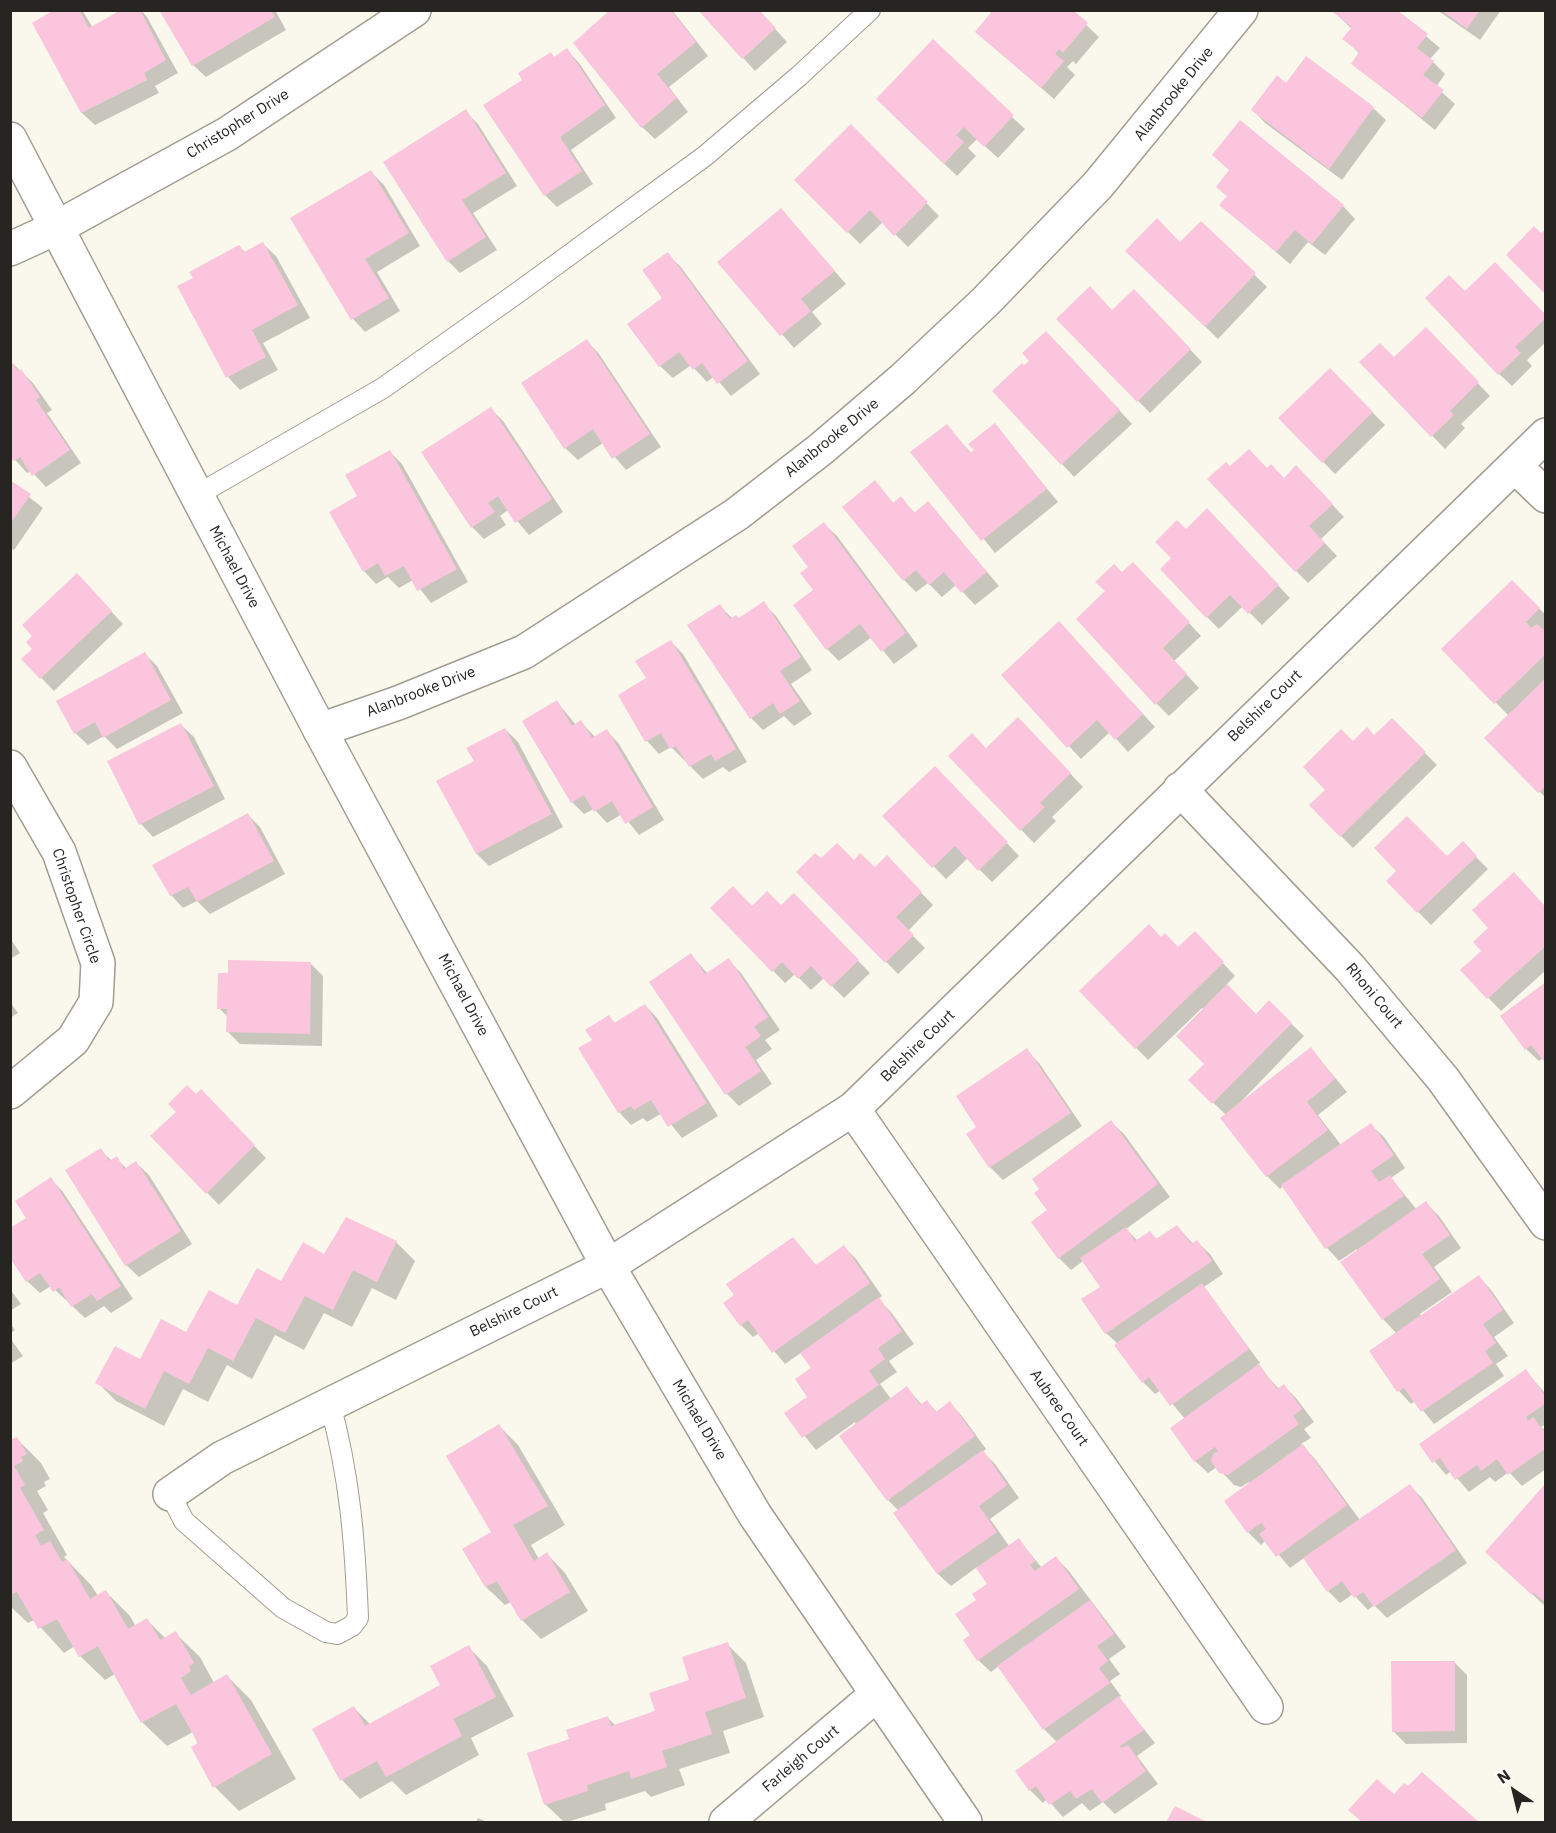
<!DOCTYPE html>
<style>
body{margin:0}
#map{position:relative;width:1556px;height:1833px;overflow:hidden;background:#faf8ec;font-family:"IBM Plex Sans",sans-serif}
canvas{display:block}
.frame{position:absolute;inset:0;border:12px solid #262521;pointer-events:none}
.north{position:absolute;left:1484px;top:1761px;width:60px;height:60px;-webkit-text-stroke:4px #fff;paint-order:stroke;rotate:325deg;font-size:16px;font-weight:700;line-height:24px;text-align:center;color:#262521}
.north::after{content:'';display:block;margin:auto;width:21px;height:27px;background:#262521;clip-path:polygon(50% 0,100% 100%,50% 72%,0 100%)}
</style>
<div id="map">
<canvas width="1556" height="1833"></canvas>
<div class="frame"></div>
<div class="north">N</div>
</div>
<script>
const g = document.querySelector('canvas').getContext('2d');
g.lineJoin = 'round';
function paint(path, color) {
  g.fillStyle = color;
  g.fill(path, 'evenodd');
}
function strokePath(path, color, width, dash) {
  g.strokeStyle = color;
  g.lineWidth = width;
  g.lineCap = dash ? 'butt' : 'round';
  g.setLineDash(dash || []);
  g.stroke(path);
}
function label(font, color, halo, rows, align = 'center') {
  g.font = font + ' "IBM Plex Sans",sans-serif';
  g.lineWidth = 4.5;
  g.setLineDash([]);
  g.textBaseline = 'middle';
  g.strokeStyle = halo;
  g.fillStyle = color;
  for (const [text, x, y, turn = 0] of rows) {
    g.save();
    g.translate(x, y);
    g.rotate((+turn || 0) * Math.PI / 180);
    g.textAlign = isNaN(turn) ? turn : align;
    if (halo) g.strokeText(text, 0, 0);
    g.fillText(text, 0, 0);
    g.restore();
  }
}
const shadow = new Path2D(`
 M57 10H82L93 28 124 10H141L147 17 178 73 155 86 159 93 95 125 82 113 34 23Z
 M161 10H275L286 30 206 77 193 65Z
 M612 10H672L708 56 669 87 688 112 655 139 642 127Z
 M700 10H758L787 42 755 71Z
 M1070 10 1099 37 1076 64 1073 61 1067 67 1075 75 1054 99 990 44Z
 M1332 10H1395L1440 48 1430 59 1445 74 1436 87 1455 104 1435 130 1353 63 1360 54 1344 39 1352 29Z
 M1437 10H1501L1480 40Z
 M567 50 579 63 616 118 571 150 593 184 557 207 545 195 555 58Z
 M1286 85 1373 108 1386 120 1342 180 1265 123 1253 110Z
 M465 111 478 124 517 186 473 213 497 250 460 273 448 261Z
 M890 112 1012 117 1025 129 998 158 977 139 968 148 976 156 957 176Z
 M851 126 939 216 908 247 883 222 860 244 796 180Z
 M371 172 384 185 420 246 377 272 400 311 365 332 353 319 292 219Z
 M1221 205 1343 206 1355 219 1325 255 1308 242 1290 264Z
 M781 210 846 284 812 312 822 324 794 348 719 262Z
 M1201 223 1267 287 1218 339 1140 263 1180 244Z
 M263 244 276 256 310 318 263 343 278 370 240 390 228 377 179 287 195 279 239 246 246 253Z
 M667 254 680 266 760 374 731 396 714 376 707 382 691 365 673 378 660 366Z
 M1134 291 1202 362 1150 413 1058 319 1113 312Z
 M1465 293 1546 316V342L1527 360 1532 366 1512 386 1499 374Z
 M587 341 599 354 661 447 626 470 603 443 578 460 565 448Z
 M1438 341 1490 396 1461 424 1465 428 1445 449 1361 362 1394 359Z
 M1059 345 1132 424 1074 477 994 391Z
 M10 361 33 383 52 410 47 413 81 463 46 487 31 471 27 473 10 454Z
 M1330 370 1385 425 1335 474 1280 418Z
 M491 409 503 421 563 512 529 535 508 510 500 516 506 525 484 539 472 527Z
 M995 425 1058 502 995 553 913 452 947 426 972 454Z
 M390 452 402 464 468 582 431 603 413 580 399 588 388 577 376 584 364 571Z
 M1230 468 1267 470 1284 479 1309 480 1344 517 1321 539 1337 556 1308 583 1296 571Z
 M10 482 43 508 14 550 10 548Z
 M875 482 894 504 900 498 916 514 928 503 999 586 975 605 956 585 942 597 928 583 916 592 904 580Z
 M1219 523 1290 598 1262 625 1243 606 1219 629 1207 617 1173 559 1186 531Z
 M824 524 837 536 918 646 894 664 872 637 839 661 827 649 810 568Z
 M1122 574 1145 576 1201 636 1174 661 1199 688 1169 716 1156 703Z
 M1512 582 1546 615V628L1542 631 1546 634V798L1486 738 1509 716 1443 649Z
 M89 588 123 624 54 691 23 659 34 649V636Z
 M763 603 776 616 812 670 791 684 812 714 794 726 784 716 763 730 751 718 720 606 733 619 739 620Z
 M1071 636 1155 727 1128 752 1110 732 1081 759 1003 675Z
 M671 642 683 654 747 762 729 772 723 767 703 779 671 747 659 754 647 741 620 695 648 679Z
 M145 654 157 666 183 713 117 749 104 736 88 745 75 733Z
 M557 702 576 725 581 722 596 738 607 731 619 744 664 820 639 835 622 814 607 823 594 809 584 814 572 802Z
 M1392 720 1437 765 1353 848 1311 806 1327 790 1353 743 1375 737Z
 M181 725 194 737 225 799 153 837 141 824 109 762Z
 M505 729 518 742 563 827 489 866 477 854 476 762Z
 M1030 731 1083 787 1052 817 1056 821 1034 843 950 756 986 749Z
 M948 780 1019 856 992 882 968 858 946 879 884 816Z
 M247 814 260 827 285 874 210 914 197 901 183 908 171 895Z
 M1462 843 1488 869 1431 925 1388 881 1447 858Z
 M887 857 933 905 908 931 925 948 898 974 798 872 854 862 875 869Z
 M794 895 870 973 844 998 824 978 811 990 795 974 785 983 712 908 781 907Z
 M1546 905V970L1501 1011 1462 970Z
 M10 938 20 953 10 959Z
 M1161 939 1178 949 1207 946 1235 976 1226 985 1256 1016 1269 1002 1304 1036 1238 1105 1311 1049 1347 1092 1318 1115 1341 1145 1371 1125 1384 1137 1405 1168 1391 1178 1417 1210 1426 1203 1439 1216 1461 1248 1434 1267 1452 1292 1420 1314 1422 1317 1479 1277 1491 1290 1514 1323 1494 1337 1508 1356 1496 1364 1504 1376 1434 1424 1415 1401 1411 1404 1399 1391 1372 1352 1397 1334 1383 1319 1357 1249 1339 1261 1327 1248 1283 1186 1280 1189 1267 1176 1222 1118 1226 1115 1190 1080 1206 1064 1204 1010 1202 1008 1148 1060 1081 991Z
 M691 955 708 974 728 960 741 973 780 1030 765 1040 772 1049 756 1060 772 1084 739 1106 727 1094 651 983Z
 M310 963 323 976 322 1046 240 1044 228 1032V1017L219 1008Z
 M1546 984 1543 1058 1539 1061 1526 1049Z
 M10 1002 18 1013 10 1018Z
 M645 1005 657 1018 718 1116 682 1138 662 1113 647 1122 643 1118 631 1125 619 1112 609 1017 616 1024Z
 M1026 1050 1039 1063 1082 1126 1003 1180 990 1167 968 1135 978 1128Z
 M201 1091 266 1158 219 1205 152 1136Z
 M1111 1122 1124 1134 1170 1197 1126 1229 1138 1241 1150 1233 1158 1240 1177 1226 1193 1244 1197 1242 1210 1254 1223 1274 1204 1287 1260 1363 1257 1365 1279 1389 1284 1386 1296 1398 1314 1422 1304 1429 1311 1438 1301 1444 1315 1459 1360 1520 1410 1486 1422 1498 1467 1563 1387 1618 1374 1605 1368 1610 1353 1594 1340 1603 1328 1591 1304 1558 1290 1568 1266 1540 1261 1545 1248 1532 1226 1502 1250 1484 1249 1482 1241 1487 1234 1485 1217 1467 1208 1473 1195 1461 1185 1419 1161 1390 1155 1394 1143 1382 1118 1344 1106 1333 1102 1287 1083 1261 1071 1270 1059 1258 1049 1210Z
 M100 1150 112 1161 116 1158 127 1169 136 1163 149 1175 192 1244 139 1277 126 1265Z
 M51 1179 63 1192 133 1299 111 1313 104 1306 85 1318 51 1286 40 1293 27 1281 28 1219Z
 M793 1239 817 1266 844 1247 856 1259 882 1296 878 1299 891 1312 914 1344 889 1361 897 1372 880 1384 891 1399 907 1388 922 1405 927 1402 938 1413 950 1403 962 1416 986 1449 983 1452 995 1464 1019 1498 990 1519 1009 1546 1019 1540 1042 1568 1056 1558 1068 1570 1126 1647 1109 1659 1120 1674 1110 1681 1121 1696 1119 1698 1155 1743 1137 1756 1158 1784 1115 1814 1103 1802 1090 1811 1082 1803 1063 1817 1047 1799 1043 1803 1030 1790 1017 1771 1057 1742 1045 1730 999 1666 991 1672 978 1660 972 1636 978 1600 989 1584 977 1567 951 1586 938 1574 895 1513 899 1511 888 1500 855 1422 816 1450 786 1413 810 1397 813 1368 802 1352 785 1364 759 1333 753 1337 741 1325 736 1296Z
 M396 1242 415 1261 396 1300 372 1288 352 1327 324 1313 304 1350 275 1335 252 1379 227 1365 208 1402 183 1389 164 1426 116 1401 97 1382 282 1283Z
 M10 1289 21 1304 10 1311Z
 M10 1323 15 1330 10 1334Z
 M10 1338 23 1356 10 1364Z
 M1525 1371 1546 1394V1424L1541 1427 1546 1431V1469L1522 1486 1509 1472 1495 1482 1490 1477 1469 1492 1451 1471 1446 1475 1421 1445Z
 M499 1426 518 1445 565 1525 531 1545 539 1559 547 1554 565 1573 588 1611 541 1639 522 1620 511 1602 505 1605 486 1587 464 1550 494 1532Z
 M17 1439 41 1463 50 1479 44 1482 46 1486 37 1491 48 1510 43 1513 67 1555 64 1557 91 1585 98 1596 106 1592 130 1616 136 1627 147 1620 166 1639 175 1633 200 1657 214 1683 227 1676 251 1700 296 1779 239 1811 215 1787 193 1732 167 1746 142 1722 115 1674 105 1680 80 1656 75 1646 64 1653 34 1620 28 1623 10 1606V1440Z
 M1546 1486V1606H1545L1500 1564Z
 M727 1644 746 1663 764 1717 723 1731 730 1753 679 1769 685 1785 651 1797 645 1791 605 1804 606 1810 567 1822H564L546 1805 529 1754 571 1740 608 1718 616 1726 657 1712Z
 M468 1647 487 1666 514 1716 471 1738 479 1755 406 1795 392 1781 360 1799 342 1780 354 1708 371 1725 442 1686Z
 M1455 1663 1467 1675V1743L1406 1744 1393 1731Z
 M1422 1774 1476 1822H1363L1351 1810 1395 1796 1408 1788Z
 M478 1818 487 1822H476Z`);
const building = new Path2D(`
 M54 10H79L89 28 121 10H140L166 60 144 73 147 80 81 113 32 23Z
 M159 10H271L275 17 192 66Z
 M610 10H671L696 42 657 74 677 98 641 128 573 43Z
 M698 10H759L776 28 742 59Z
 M993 10H1073L1088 23 1063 53 1059 49 1055 54 1064 61 1041 88 975 32Z
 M1330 10H1397L1428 34 1417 48 1434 61 1423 75 1444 90 1422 118 1351 64 1359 52 1342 39 1352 27Z
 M1441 10H1480L1467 29Z
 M933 39 1014 115 984 147 964 127 956 135 964 142 944 164 876 99Z
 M567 48 605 105 560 137 582 171 544 196 483 105 522 80 518 73 551 52 554 57Z
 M1306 56 1374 107 1329 169 1251 110 1277 75 1286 83Z
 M466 109 506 173 462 200 486 237 447 262 383 162Z
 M1240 120 1344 205 1312 244 1295 230 1276 252 1219 205 1227 196 1216 187 1229 170 1212 155Z
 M851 124 928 202 894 236 870 210 847 233 794 180Z
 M371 170 409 233 365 259 389 298 351 320 290 218Z
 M781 208 835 271 801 299 811 311 780 336 717 262Z
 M1157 218 1180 242 1201 221 1256 273 1205 327 1125 251Z
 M1534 226 1541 233 1546 228V295L1506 255Z
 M263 242 298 305 252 330 266 357 226 378 177 286 193 278 189 272 239 245 244 252Z
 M668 252 748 361 717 384 702 363 693 370 679 352 659 367 627 324 662 298 642 270Z
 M1495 262 1546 315V318L1515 347 1521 353 1498 375 1425 298 1449 275 1465 291Z
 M1090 286 1112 310 1134 289 1191 349 1137 402 1056 319Z
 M1426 327 1479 382 1450 411 1454 415 1431 437 1359 362 1380 343 1394 357Z
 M1046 331 1120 410 1061 465 992 391 1022 363 1024 365 1029 361 1022 353Z
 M587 339 650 434 612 459 593 429 564 449 521 383Z
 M10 360 18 371 21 369 40 397 36 400 70 450 32 476 20 457 14 461 10 457Z
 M1330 368 1373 412 1322 463 1278 418Z
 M491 407 552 499 515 523 498 496 488 503 495 512 471 528 421 452Z
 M995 423 1047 489 981 541 910 452 947 424 970 453 974 450 968 444Z
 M1249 449 1267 468 1271 464 1284 478 1296 465 1333 504 1309 526 1325 543 1295 572 1207 479 1226 462 1230 466Z
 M390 450 457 569 417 591 404 566 385 576 378 563 363 572 329 512 357 496 345 475Z
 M10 480 31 494 10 524Z
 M875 480 893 503 901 496 914 513 928 501 987 572 961 593 944 572 929 585 916 570 903 581 842 507Z
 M1207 508 1279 585 1248 614 1230 595 1206 618 1160 569 1171 558 1155 542 1177 520 1186 529Z
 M824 522 906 633 881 652 860 624 826 650 793 605 813 590 800 573 808 567 792 546Z
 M1133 562 1190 622 1163 648 1187 674 1155 705 1076 619 1105 591 1095 582 1114 564 1122 572Z
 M77 573 112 611 40 679 21 659 32 649 26 642 32 636 22 625Z
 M1512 580 1540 608 1526 622 1531 628 1537 624 1546 632V654L1494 704 1441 649Z
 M764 601 801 657 780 671 800 701 780 714 773 703 750 719 687 625 720 604 730 619 736 615 739 618Z
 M1059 621 1143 714 1115 740 1097 720 1067 748 1001 675Z
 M671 640 736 749 715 761 711 754 689 767 676 746 670 749 661 733 645 742 618 695 646 678 635 661Z
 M145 652 171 700 103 738 95 722 74 734 56 701Z
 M1546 678V786L1538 793 1484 738Z
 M557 700 572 726 581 720 592 738 607 729 653 807 625 824 612 801 594 812 584 795 571 803 522 721Z
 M1018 717 1071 773 1040 803 1045 807 1020 831 948 756 972 733 986 748Z
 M1392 718 1426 752 1340 837 1309 805 1325 790 1303 767 1341 729 1353 741 1367 727 1374 735Z
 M181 723 214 786 139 825 107 761Z
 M505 728 552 814 476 854 436 781 474 761 466 748Z
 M935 766 1008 842 978 871 955 846 932 868 882 816Z
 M248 813 274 861 197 902 188 887 170 896 152 865Z
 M1407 816 1447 856 1463 841 1477 856 1417 913 1386 881 1396 871 1374 848Z
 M837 843 854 860 860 853 875 867 887 855 922 892 896 917 914 935 885 963 796 872 815 853 821 858Z
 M1514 872 1544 905 1546 903V946L1487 999 1460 970 1481 951 1473 942 1488 928 1472 910Z
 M733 886 752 906 767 891 781 905 794 893 859 960 831 987 811 966 798 979 782 962 772 972 710 908Z
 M1149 924 1161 937 1165 933 1178 947 1195 931 1224 962 1135 1049 1079 991Z
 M691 953 705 974 729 958 768 1017 754 1027 761 1036 745 1047 761 1071 725 1095 649 982Z
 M228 960 311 962 310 1034 226 1032 227 1009H217L218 973H228Z
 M1546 982V1064L1531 1045 1525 1050 1500 1016Z
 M1227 984 1256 1014 1269 1000 1292 1023 1212 1104 1188 1080 1204 1064 1176 1036Z
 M645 1004 707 1103 668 1127 651 1100 634 1110 631 1106 618 1113 578 1048 592 1040 585 1030 609 1015 614 1023Z
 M1311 1047 1335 1079 1307 1102 1328 1130 1266 1177 1220 1118Z
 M1027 1048 1071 1113 989 1168 966 1134 976 1127 956 1096Z
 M187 1085 196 1094 201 1089 255 1145 206 1194 150 1136 176 1112 168 1104Z
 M1111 1120 1158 1184 1058 1259 1031 1222 1047 1210 1034 1193 1039 1189 1032 1179Z
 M1371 1123 1394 1155 1371 1171 1379 1182 1390 1175 1404 1196 1325 1249 1281 1185Z
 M101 1148 109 1161 117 1156 124 1169 136 1161 181 1231 125 1266 65 1170Z
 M51 1177 121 1286 97 1301 92 1294 71 1307 59 1287 53 1292 40 1273 26 1282 10 1258V1228L26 1218 15 1201Z
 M1426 1201 1450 1235 1422 1254 1440 1279 1382 1320 1340 1262Z
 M346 1217 397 1241 377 1282 353 1270 333 1310 305 1296 285 1333 256 1318 233 1361 208 1348 189 1384 164 1371 145 1409 95 1383 115 1346 140 1359 161 1319 186 1332 209 1290 237 1305 257 1268 281 1281 303 1242 324 1254Z
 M1177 1225 1191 1244 1197 1240 1212 1261 1105 1334 1081 1299 1100 1287 1080 1258 1126 1227 1135 1241 1150 1231 1156 1239Z
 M793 1237 816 1265 844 1245 870 1283 772 1353 748 1320 740 1326 723 1303 734 1295 726 1284Z
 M1479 1275 1503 1310 1483 1324 1496 1343 1485 1351 1493 1363 1421 1412 1404 1388 1397 1392 1369 1351Z
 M1202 1283 1249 1349 1170 1406 1149 1377 1142 1383 1114 1345Z
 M879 1297 902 1331 878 1348 885 1359 869 1371 879 1385 802 1438 784 1413 807 1397 795 1379 811 1368 800 1353Z
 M1259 1364 1277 1389 1284 1384 1302 1409 1293 1416 1299 1424 1228 1475 1219 1473 1211 1461 1213 1454 1218 1451 1215 1447 1194 1462 1170 1428Z
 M1526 1369 1546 1397V1403L1526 1417 1528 1421 1533 1417 1546 1434V1448L1508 1475 1497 1459 1481 1471 1477 1465 1455 1480 1440 1458 1432 1463 1419 1444Z
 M907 1386 920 1405 927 1400 936 1412 950 1401 975 1436 887 1501 839 1436Z
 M499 1424 548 1506 513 1525 534 1561 547 1552 570 1592 521 1621 497 1581 485 1587 462 1549 491 1532 446 1456Z
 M17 1437 27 1454 21 1457 23 1461 14 1466 25 1485 20 1488 44 1530 35 1535 41 1546 50 1541 62 1562 67 1559 90 1599 106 1590 128 1629 147 1618 160 1640 176 1631 194 1663 189 1666 191 1671 181 1678 191 1695 227 1674 272 1754 213 1788 191 1747 198 1743 176 1704 141 1723 98 1646 79 1657 57 1619 38 1629 17 1592 10 1595V1440Z
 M1303 1444 1347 1505 1276 1557 1259 1534 1266 1529 1261 1523 1247 1533 1224 1501Z
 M983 1450 1007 1485 979 1506 997 1532 937 1574 893 1513Z
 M1546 1483V1603L1534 1593 1532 1595 1485 1552Z
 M1410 1484 1456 1550 1374 1607 1363 1592 1354 1598 1342 1581 1327 1592 1303 1558Z
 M1019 1538 1035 1561 1030 1565 1035 1571 1056 1556 1079 1589 977 1661 963 1640 970 1635 955 1614 976 1600 972 1594 987 1584 976 1568Z
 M1090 1600 1114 1634 1097 1646 1108 1661 1099 1668 1110 1683 1043 1730 997 1666Z
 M728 1642 746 1698 705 1712 712 1734 662 1751 667 1767 631 1779 629 1771 587 1785 588 1791 544 1805 527 1753 569 1739 566 1730 608 1716 611 1726 655 1711 649 1693 689 1680 682 1657Z
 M469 1645 496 1697 453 1719 462 1736 386 1777 377 1761 340 1781 312 1729 354 1706 365 1726 440 1685 430 1666Z
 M1391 1661H1455V1731L1392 1732Z
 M1119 1696 1144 1730 1120 1746 1122 1748 1128 1745 1146 1771 1102 1803 1092 1789 1076 1799 1070 1791 1049 1805 1036 1786 1029 1791 1015 1771Z
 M1422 1772 1479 1822H1362L1348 1810 1377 1779 1394 1794 1404 1783 1408 1786Z
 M1175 1806 1207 1822H1166Z`);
const lane = new Path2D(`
 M197 495 383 388 520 291 705 156 799 76 870 10
 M170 1494 184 1521 283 1608 326 1632 337 1634 352 1626 358 1618C355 1542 350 1477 330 1404`);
const street = new Path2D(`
 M10 249 56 228 227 134 414 10
 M1515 466 1546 496
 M320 730 398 703 524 652 737 514 821 449 903 379 986 301 1098 185 1241 10
 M10 767 59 852 98 963 96 1002 73 1040 10 1092
 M1180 789 1350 968 1443 1079 1546 1223
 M853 1109 1266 1707
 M170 1494 222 1458 608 1266 853 1109 1546 435
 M726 1822 876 1695`);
const secondary = new Path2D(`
 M10 139 320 730 608 1266 755 1515 965 1822`);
const streetNames = [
 ["Alanbrooke Drive",1174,94,-51],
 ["Christopher Drive",238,124,-32],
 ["Alanbrooke Drive",832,438,-39],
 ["Michael Drive",234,567,62],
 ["Alanbrooke Drive",421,692,-21],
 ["Belshire Court",1265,706,-44],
 ["Christopher Circle",76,906,71],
 ["Michael Drive",463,995,62],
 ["Rhoni Court",1374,996,50],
 ["Belshire Court",918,1046,-44],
 ["Belshire Court",514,1312,-26],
 ["Aubree Court",1059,1408,55],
 ["Michael Drive",699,1420,59],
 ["Farleigh Court",801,1759,-40]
];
paint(shadow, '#0003');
paint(building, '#fbc5dd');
strokePath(lane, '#a09e93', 22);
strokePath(street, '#a09e93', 36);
strokePath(secondary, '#a09e93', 36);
strokePath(lane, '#fff', 20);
strokePath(street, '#fff', 33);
strokePath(secondary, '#fff', 33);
label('15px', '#262521', '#fff', streetNames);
</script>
